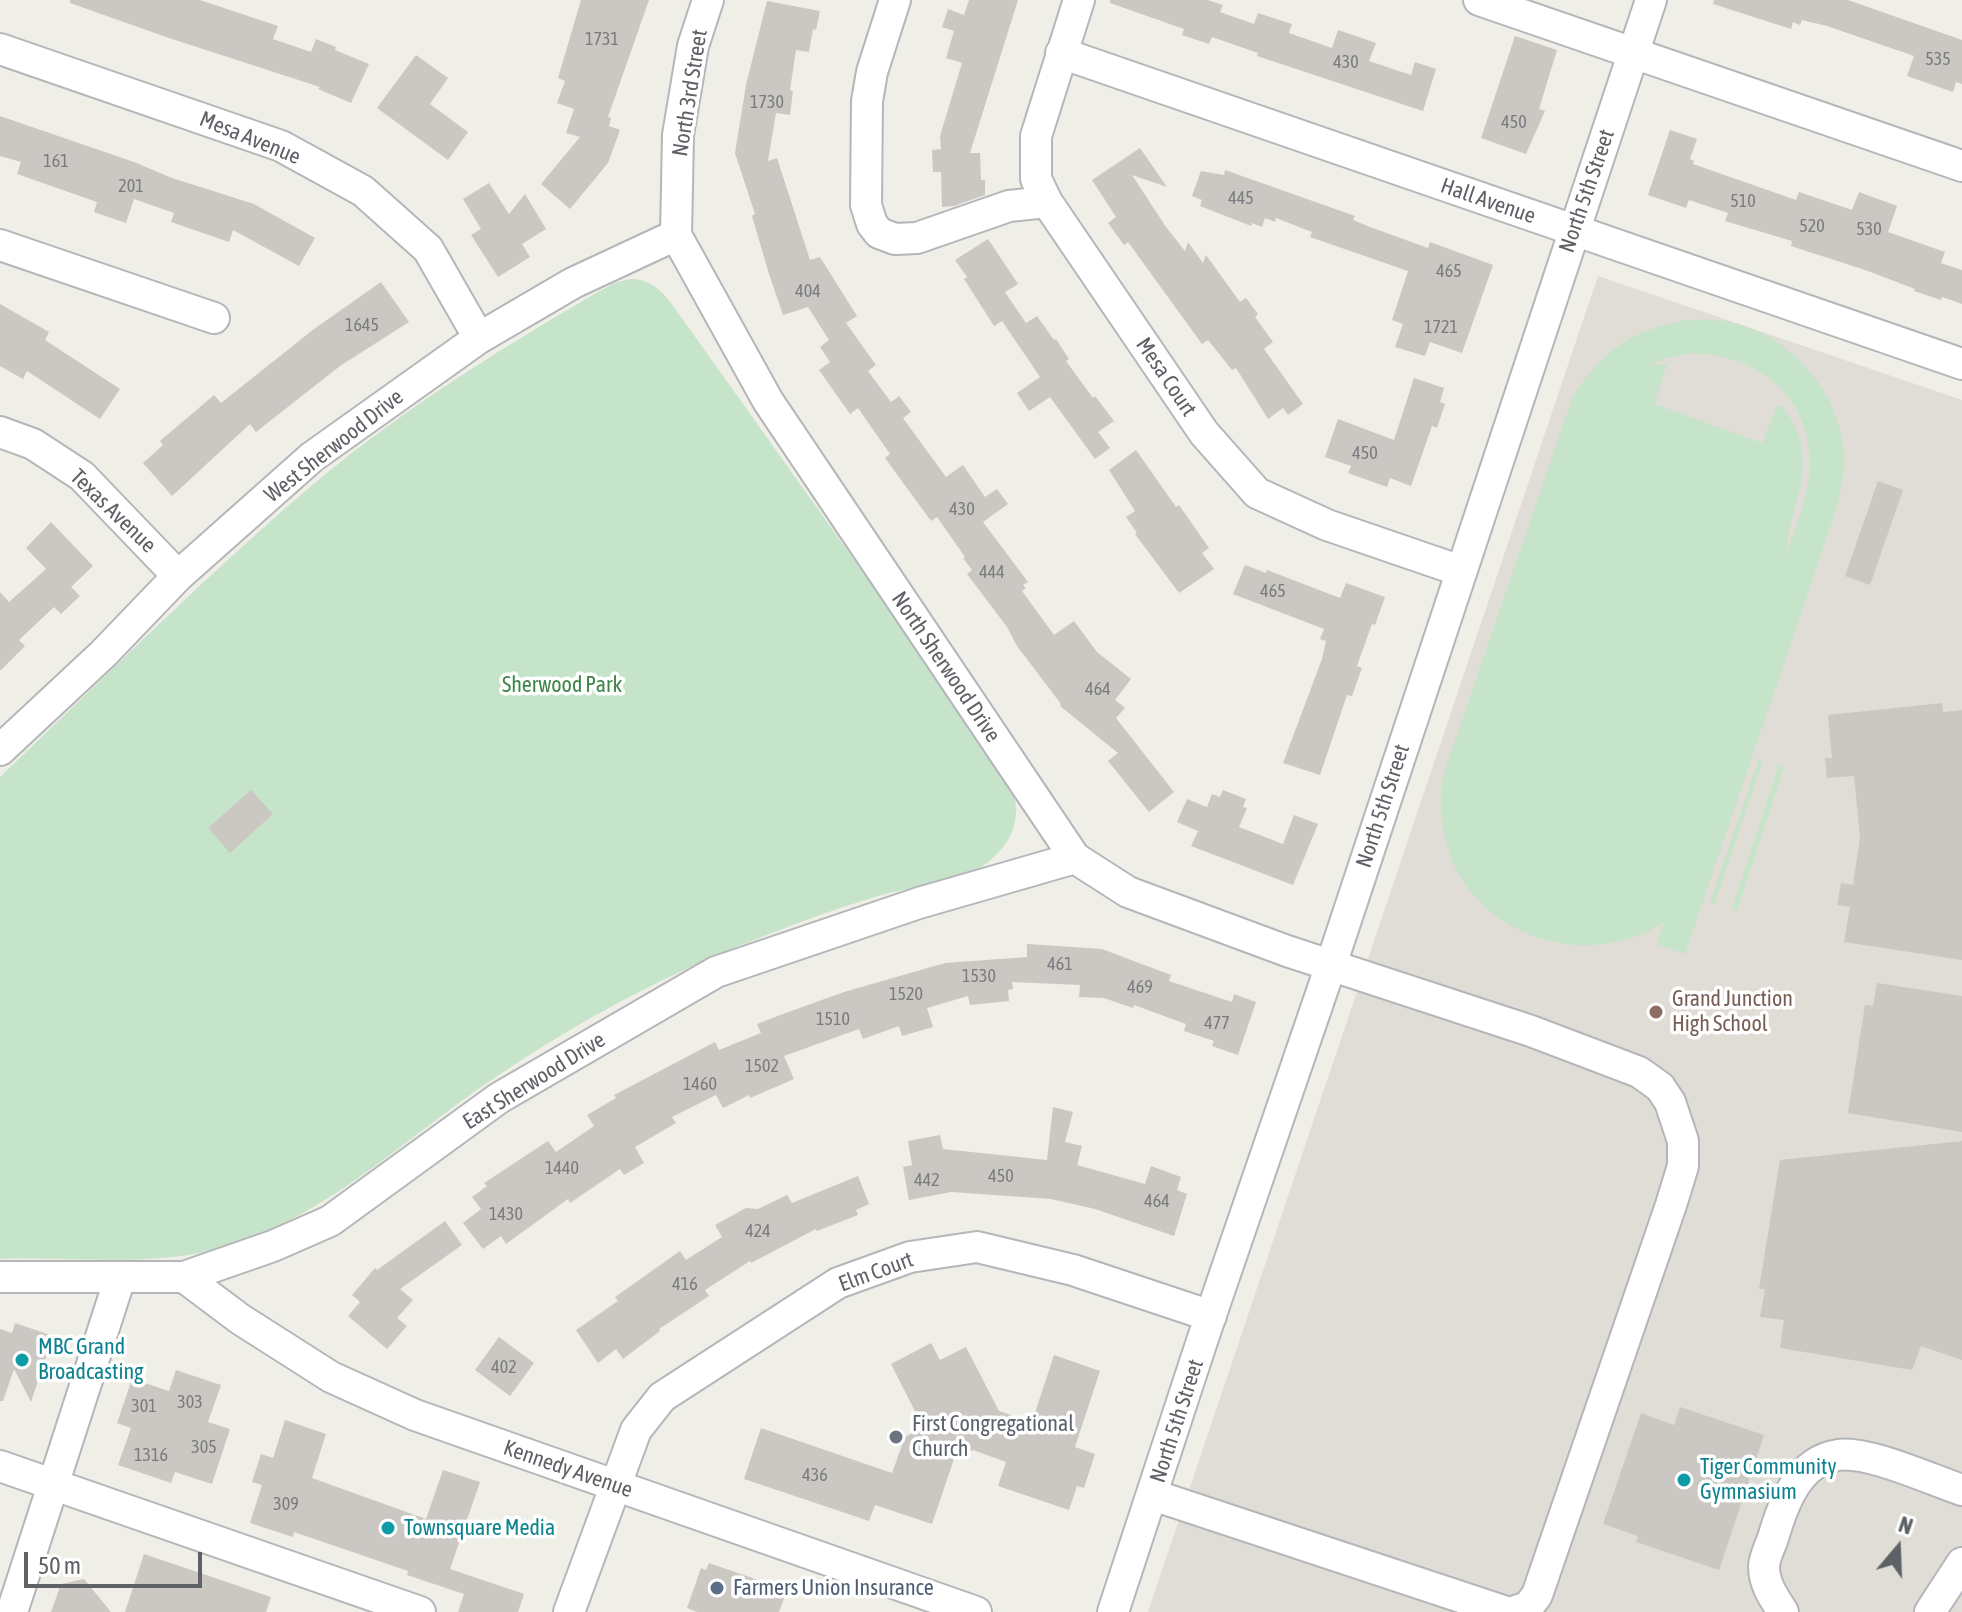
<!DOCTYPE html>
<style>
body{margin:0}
#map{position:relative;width:1962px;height:1612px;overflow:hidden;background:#efeee7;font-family:"Asap Condensed",sans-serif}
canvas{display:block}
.north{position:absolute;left:1858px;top:1508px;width:80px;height:80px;-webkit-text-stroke:6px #fff;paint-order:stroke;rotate:19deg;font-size:22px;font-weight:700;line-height:32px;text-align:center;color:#5e6166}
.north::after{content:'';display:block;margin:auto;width:28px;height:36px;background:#5e6166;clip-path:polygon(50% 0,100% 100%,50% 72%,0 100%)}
.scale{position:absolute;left:24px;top:1552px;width:178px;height:36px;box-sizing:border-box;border:4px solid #5e6166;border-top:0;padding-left:10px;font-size:24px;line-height:28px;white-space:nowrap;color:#5e6166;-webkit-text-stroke:6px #fff;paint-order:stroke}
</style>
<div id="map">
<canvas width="1962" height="1612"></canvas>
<div class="north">N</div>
<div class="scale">50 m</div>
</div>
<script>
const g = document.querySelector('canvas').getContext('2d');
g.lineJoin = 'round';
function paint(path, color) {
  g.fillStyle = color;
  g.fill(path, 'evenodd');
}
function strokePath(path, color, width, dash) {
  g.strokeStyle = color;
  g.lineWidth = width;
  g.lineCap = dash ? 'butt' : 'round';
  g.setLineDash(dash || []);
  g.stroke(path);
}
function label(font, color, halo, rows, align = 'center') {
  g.font = font + ' "Asap Condensed",sans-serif';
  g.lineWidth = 7;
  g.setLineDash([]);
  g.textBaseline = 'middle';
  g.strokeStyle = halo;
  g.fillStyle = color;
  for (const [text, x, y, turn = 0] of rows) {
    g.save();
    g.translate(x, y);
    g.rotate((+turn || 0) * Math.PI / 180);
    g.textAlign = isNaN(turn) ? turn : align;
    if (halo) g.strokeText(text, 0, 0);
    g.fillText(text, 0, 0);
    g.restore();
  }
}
const education = new Path2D(`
 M1598 276 1962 400V1612H1148Z`);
const green = new Path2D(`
 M631 279C649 279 660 289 671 303L1009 777C1022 813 1018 838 987 863 964 881 909 887 878 896 828 911 779 930 731 949 636 989 546 1040 463 1100 389 1154 322 1214 234 1244 162 1269 75 1256 0 1259V777C104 678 206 575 316 482 407 406 511 342 614 283Z
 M1687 320C1697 320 1708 319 1718 320 1786 328 1844 392 1844 461 1844 478 1840 494 1836 510L1685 954 1657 944 1664 922C1589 972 1476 938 1448 849 1441 825 1440 802 1443 776L1573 396C1603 349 1633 330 1687 320ZM1690 353C1754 355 1807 391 1810 459 1811 491 1797 524 1786 554 1790 498 1824 464 1783 407L1777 406 1762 443 1654 404 1667 364 1649 365 1667 358Z
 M1759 759 1763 760 1714 905 1710 903Z
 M1779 765 1784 766 1737 911 1732 909Z`);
const building = new Path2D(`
 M70 0H200L278 26 273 39 311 52 316 39 336 47 335 50 369 64 351 103 318 89 320 87 169 38 70 3Z
 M581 0H649L608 117 611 118 609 126 620 130 608 163 570 209 541 184 580 137 566 133 574 109 557 103 565 81 558 78Z
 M969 0H1018L970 153H980L981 180H985V195L954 206 942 207 941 172H933L932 150 941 149 940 136 962 63 946 58 954 31 942 27 948 9 964 15Z
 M1110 0H1208L1223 5 1220 12 1254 24 1258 13 1292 24 1289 33 1332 48 1338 30 1359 37 1376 43 1369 61 1411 75 1415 62 1436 69 1423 111 1257 56 1258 53 1212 37 1209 44 1182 35 1184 29 1110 3Z
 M1714 0H1848L1962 40V84L1956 82 1953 92 1907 76 1914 56 1827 26 1802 20 1800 25 1793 22 1791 29 1713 4Z
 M767 1 820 11 816 30 813 29 809 52 796 50 790 90 793 91 790 115 776 113 768 161 777 158 810 260 820 257 857 316 846 323 876 365 868 371 891 402 899 396 911 412 903 418 946 477 963 465 985 497 997 489 1008 504 983 522 1028 582 1023 585 1026 588 1022 591 1054 635 1074 621 1097 652 1131 679 1115 700 1125 708 1116 718 1174 792 1149 812 1108 761 1118 753 1060 706 1061 704 1017 646 1007 627 967 574 972 570 963 558 965 557 937 517 931 521 885 458 890 454 858 408 850 414 819 370 830 362 820 347 829 340 808 307 783 315 769 274 752 216 755 214 735 153 746 85Z
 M1515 36 1557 50 1539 109 1545 111 1526 154 1481 138Z
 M416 55 448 78 430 104 468 132 448 160 377 108Z
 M0 116 134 162 172 178 254 204 315 238 299 266 233 230 229 242 171 222 174 213 134 199 126 223 94 212 97 202 17 174 21 162 0 156Z
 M1670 130 1697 139 1690 159 1694 161 1693 164 1796 200 1799 192 1852 210 1859 192 1897 206 1888 232 1945 252 1941 263 1962 270V304L1942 297 1941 300 1914 291 1915 289 1868 271 1791 246 1792 241 1725 221 1728 213 1689 200 1686 208 1648 195Z
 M1140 148 1167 187 1132 175 1166 227 1185 251 1188 242 1203 263 1206 255 1240 302 1246 298 1258 314 1255 317 1273 342 1264 349 1303 404 1288 415 1283 408 1268 419 1236 368 1232 370 1208 340 1202 344 1128 242 1124 245 1108 223 1116 217 1092 180Z
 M1225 170 1355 216 1353 220 1370 227 1428 248 1430 242 1493 265 1462 353 1430 342 1425 356 1395 347 1403 324 1392 320 1408 271 1310 237 1312 232 1276 218 1275 222 1265 218 1262 227 1252 223 1251 226 1200 206 1202 200 1192 196 1201 171 1224 175Z
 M489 183 509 214 525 194 546 229 522 244 530 257 498 277 471 235 481 229 463 199Z
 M988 239 1018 284 1005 292 1026 323 1037 316 1054 340 1056 339 1069 359 1066 361 1093 398 1095 396 1114 421 1098 432 1110 448 1095 459 1050 397 1029 411 1017 393 1040 377 1002 321 994 326 964 279 967 277 955 260Z
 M381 282 409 322 340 366 256 432 250 424 172 496 143 463 163 445 160 441 214 395 221 403 314 329Z
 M0 304 49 332 45 340 120 389 100 419 27 371 23 379 0 366Z
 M1414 378 1444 388 1440 402 1445 404 1437 428 1432 426 1411 486 1390 478 1387 487 1348 473 1351 466 1325 457 1338 419 1394 440Z
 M1136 450 1176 507 1179 505 1209 548 1202 553 1214 569 1179 593 1135 534 1137 533 1126 517 1135 511 1109 470Z
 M1878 481 1903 490 1870 585 1845 576Z
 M51 522 93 566 71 587 80 596 61 614 54 607 19 640 25 646 0 671V592L9 602 46 569 26 548Z
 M1245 565 1266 573 1267 570 1340 598 1346 583 1385 597 1375 625 1372 624 1357 666 1362 668 1352 696 1347 695 1320 775 1283 763 1322 659 1326 641 1320 639 1324 629 1233 594Z
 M1942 703 1943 712 1962 710V960L1844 942 1850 907 1837 905 1841 883 1853 885 1860 837 1854 776 1827 778 1825 758H1832L1828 715Z
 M251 790 273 814 230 853 208 828Z
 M1223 790 1246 799 1243 807 1247 808 1239 827 1283 844 1294 815 1318 824 1293 885 1191 846 1198 831 1177 822 1187 799 1207 807 1212 794 1220 797Z
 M1027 944 1102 949 1171 975 1169 981 1232 1002 1234 994 1256 1002 1238 1055 1212 1046 1214 1041 1184 1031 1186 1024 1134 1005 1133 1008 1104 998 1079 997 1080 985 1012 982 1013 989 1008 990 1009 1001 970 1005 968 996 927 1008 933 1027 902 1036 899 1026 863 1039 859 1029 784 1056 794 1079 750 1098 749 1095 723 1108 716 1095 672 1117 676 1123 635 1147 644 1163 624 1175 620 1169 570 1203 568 1199 506 1244 501 1236 483 1249 463 1223 481 1209 472 1197 487 1186 484 1183 548 1141 556 1152 594 1126 587 1115 616 1098 614 1095 715 1042 719 1050 761 1033 757 1024 783 1014 844 992 945 963 1027 957Z
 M1877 983 1962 996V1132L1848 1113 1865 1005 1873 1006Z
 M1053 1107 1073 1112 1065 1142 1082 1146 1077 1165 1145 1184 1151 1166 1181 1177 1177 1190 1187 1194 1174 1236 1095 1209 1051 1199 951 1192 909 1200 903 1167 912 1165 908 1141 940 1135 943 1149 1047 1160Z
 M1962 1141V1360L1921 1346 1912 1370 1780 1348 1784 1320 1760 1317 1765 1289H1759L1780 1160Z
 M858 1176 869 1204 856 1210 858 1215 817 1231 816 1229 751 1263 750 1261 705 1290 709 1296 659 1329 660 1331 623 1359 616 1349 598 1363 576 1330 618 1301 615 1297 680 1251 686 1260 722 1237 715 1225 746 1208 758 1209 787 1195 792 1203Z
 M445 1221 462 1245 400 1289 413 1300 397 1318 407 1326 387 1349 348 1316 360 1302 352 1295 375 1268 377 1270Z
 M15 1323 53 1336 31 1402 14 1369 3 1401H0V1329L12 1333Z
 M499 1337 534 1363 510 1396 475 1370Z
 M931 1343 940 1360 966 1347 999 1411 1032 1422 1054 1355 1100 1371 1075 1447 1095 1454 1084 1488 1077 1486 1069 1510 998 1486 1006 1462 973 1450 954 1459 932 1524 875 1505 869 1521 744 1479 761 1428 892 1473 905 1437 923 1427 891 1364Z
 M176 1370 221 1385 208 1422 230 1429 212 1484 175 1472 171 1483 118 1465 131 1428 117 1423 132 1379 169 1391Z
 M1680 1407 1764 1435 1719 1570 1636 1542 1638 1536 1603 1524 1641 1413 1674 1425Z
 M285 1420 326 1434 312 1478 426 1519 443 1470 480 1482 450 1569 524 1594 518 1612H458L464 1594 407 1575 408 1571 294 1532 293 1537 250 1523 262 1485 252 1482 261 1454 273 1458Z
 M144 1554 271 1597 266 1612H125Z
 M709 1563 787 1590 779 1612H697L687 1608 701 1568 706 1570Z
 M84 1579 111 1612H51L61 1584Z`);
const minor = new Path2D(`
 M895 0 872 72 867 101 866 205 872 224 879 233 895 239 917 238 1009 206 1047 202
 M1079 0 1036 136V179L1047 202 1204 433 1257 493 1327 525 1461 571
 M1479 0 1962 166
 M0 49 281 146 363 191 428 249 479 338
 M1061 53 1962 364
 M676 235 768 401 1075 858 1128 892 1287 951 1531 1031 1639 1072 1660 1087 1670 1102 1683 1141V1166L1671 1205 1537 1595 1528 1607 1513 1612
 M676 235 678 135 693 46 708 0
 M0 245 214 318
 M0 432 33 444 82 476 178 576
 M0 750 103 654 178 576 312 457 479 338 573 283 676 235
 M0 1277H184L273 1246 330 1221 499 1098 716 972 919 903 1075 858
 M184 1277 240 1319 331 1377 415 1415 976 1612
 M0 1466 420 1612
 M1153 1495 1506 1612
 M12 1612 120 1278
 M569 1612 636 1430 662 1397 838 1283 910 1257 977 1247 1073 1270 1211 1316
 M1113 1612 1203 1338 1331 965 1651 0
 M1783 1612C1774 1598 1764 1584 1764 1567 1764 1558 1770 1547 1773 1538 1783 1504 1798 1461 1838 1455 1867 1450 1932 1480 1962 1490
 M1930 1612 1962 1563`);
const markers = [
 [1656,1012,8,"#8d6e63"],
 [22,1360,8,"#0f9aa8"],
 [896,1437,8,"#6b7280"],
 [1684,1480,8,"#0f9aa8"],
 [388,1528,8,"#0f9aa8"],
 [717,1588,8,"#5c6f8a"]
];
const numberNames = [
 ["1731",602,39],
 ["535",1938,59],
 ["430",1346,62],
 ["1730",767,102],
 ["450",1514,122],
 ["161",56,161],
 ["201",131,186],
 ["445",1241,198],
 ["510",1743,201],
 ["520",1812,226],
 ["530",1869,229],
 ["465",1449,271],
 ["404",808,291],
 ["1645",362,325],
 ["1721",1441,327],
 ["450",1365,453],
 ["430",962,509],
 ["444",992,572],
 ["465",1273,591],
 ["464",1098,689],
 ["461",1060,964],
 ["1530",979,976],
 ["469",1140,987],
 ["1520",906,994],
 ["1510",833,1019],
 ["477",1217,1023],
 ["1502",762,1066],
 ["1460",700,1084],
 ["1440",562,1168],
 ["450",1001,1176],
 ["442",927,1180],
 ["464",1157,1201],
 ["1430",506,1214],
 ["424",758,1231],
 ["416",685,1284],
 ["402",504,1367],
 ["303",190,1402],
 ["301",144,1406],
 ["305",204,1447],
 ["1316",151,1455],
 ["436",815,1475],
 ["309",286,1504]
];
const streetNames = [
 ["North 3rd Street",690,93,-81],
 ["Mesa Avenue",250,138,22],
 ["North 5th Street",1587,191,-71],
 ["Hall Avenue",1488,201,19],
 ["Mesa Court",1166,377,56],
 ["West Sherwood Drive",334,446,-38],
 ["Texas Avenue",113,511,44],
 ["North Sherwood Drive",946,667,56],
 ["North 5th Street",1383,806,-72],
 ["East Sherwood Drive",534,1081,-32],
 ["Elm Court",876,1272,-20],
 ["North 5th Street",1177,1421,-72],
 ["Kennedy Avenue",568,1469,19]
];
const parkNames = [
 ["Sherwood Park",562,685]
];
const educationNames = [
 ["Grand Junction",1672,999],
 ["High School",1672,1024]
];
const cultureNames = [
 ["MBC Grand",38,1347],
 ["Broadcasting",38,1372],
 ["Tiger Community",1700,1467],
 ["Gymnasium",1700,1492],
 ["Townsquare Media",404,1528]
];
const worshipNames = [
 ["First Congregational",912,1424],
 ["Church",912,1449]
];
const serviceNames = [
 ["Farmers Union Insurance",733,1588]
];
paint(education, '#dfddd5');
paint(green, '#c6e4c9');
paint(building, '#cbc8c4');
strokePath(minor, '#b4b6ba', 34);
strokePath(minor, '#fff', 30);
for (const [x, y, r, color] of markers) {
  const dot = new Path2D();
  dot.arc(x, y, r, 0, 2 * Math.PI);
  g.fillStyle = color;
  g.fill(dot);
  strokePath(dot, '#fff', 3);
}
label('18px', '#797b7e', null, numberNames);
label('22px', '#5e6166', '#fff', streetNames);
label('22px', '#3f854a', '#fff', parkNames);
label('22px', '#785e54', '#fff', educationNames, 'left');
label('22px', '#0d838f', '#fff', cultureNames, 'left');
label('22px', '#5b616d', '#fff', worshipNames, 'left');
label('22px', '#4e5e75', '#fff', serviceNames, 'left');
</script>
